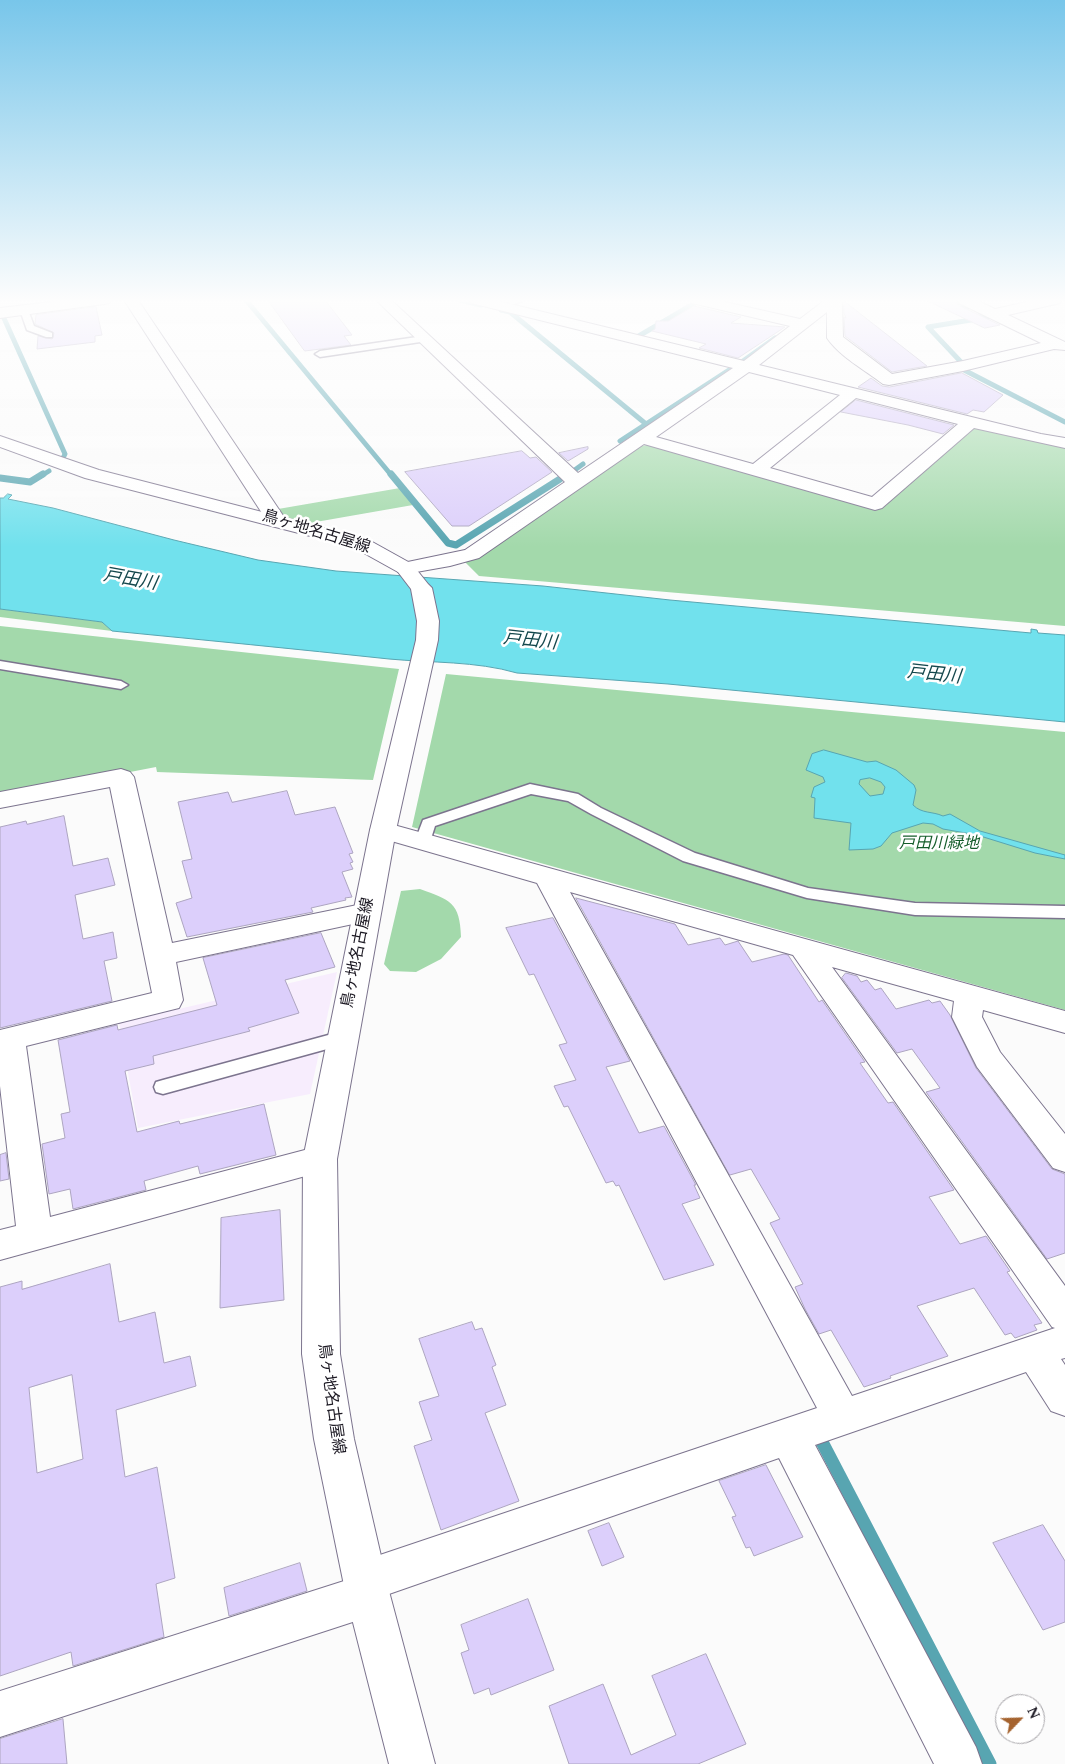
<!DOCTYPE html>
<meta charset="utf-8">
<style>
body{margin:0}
#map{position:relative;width:1065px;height:1764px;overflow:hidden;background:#fbfbfb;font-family:Spectral,serif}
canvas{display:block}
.north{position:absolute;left:995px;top:1694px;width:50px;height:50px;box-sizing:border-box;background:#fff;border:1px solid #a5a3a7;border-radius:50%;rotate:66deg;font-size:14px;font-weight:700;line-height:20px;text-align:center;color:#1d1a24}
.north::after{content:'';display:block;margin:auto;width:18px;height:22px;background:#a5632f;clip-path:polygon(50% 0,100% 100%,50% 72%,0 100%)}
</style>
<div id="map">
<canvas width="1065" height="1764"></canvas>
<div class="north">N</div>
</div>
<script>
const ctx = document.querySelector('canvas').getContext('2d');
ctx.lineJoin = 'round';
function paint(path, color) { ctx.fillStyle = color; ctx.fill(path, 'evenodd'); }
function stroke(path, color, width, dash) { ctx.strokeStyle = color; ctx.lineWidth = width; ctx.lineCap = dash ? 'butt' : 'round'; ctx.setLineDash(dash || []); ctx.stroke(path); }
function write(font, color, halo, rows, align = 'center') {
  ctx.font = font + ' Spectral,"Noto Sans JP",serif'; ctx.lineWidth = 5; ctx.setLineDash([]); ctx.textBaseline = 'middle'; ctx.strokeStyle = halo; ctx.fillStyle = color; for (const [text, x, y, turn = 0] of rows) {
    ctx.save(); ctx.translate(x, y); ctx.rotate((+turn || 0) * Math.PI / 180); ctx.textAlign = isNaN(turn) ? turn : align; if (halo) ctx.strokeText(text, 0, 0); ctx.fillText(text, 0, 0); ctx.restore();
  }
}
const industrial = new Path2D(`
 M 337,972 L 310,1094 L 138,1128 L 119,1023 Z`);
const green = new Path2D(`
 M 975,424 L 1065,448 L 1065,626 L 479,576 L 464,561 L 634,447 L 648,445 L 877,510 Z
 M 400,488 L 413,505 L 310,523 L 284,518 L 278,509 Z
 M 0,609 L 102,622 L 112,631 L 0,617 Z
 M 0,626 L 399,669 L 373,780 L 157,772 L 156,767 L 0,797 Z
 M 446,674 L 1065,732 L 1065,1010 L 412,827 Z
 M 420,889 C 450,900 460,902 461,937 L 441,959 L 416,972 L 390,971 L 384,964 L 401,891 Z`);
const water = new Path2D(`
 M 8,494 L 12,495 L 8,499 L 53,508 L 174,540 L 258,560 L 336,571 L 543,586 L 670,600 L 1031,633 L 1031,629 L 1037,630 L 1038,633 L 1065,635 L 1065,722 L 668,684 L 517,673 C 476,661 431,663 389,659 C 296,649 204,640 112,631 L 102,622 L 0,609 L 0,498 L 3,498 Z
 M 824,750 L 867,762 L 876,761 L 896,770 L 914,785 L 916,790 L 913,805 C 922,814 932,811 943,816 L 950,814 L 980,831 L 1065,855 L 1065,859 L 1035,853 L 977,835 L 943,829 L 933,824 L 923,823 L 892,833 L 881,846 L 873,849 L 849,850 L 851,823 L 814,818 L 815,798 L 811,797 L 814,787 L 825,782 L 823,777 L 806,770 L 812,754 ZM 870,778 L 881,782 L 885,787 L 883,794 L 870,796 L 859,784 L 860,780 Z`);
const streamFar2 = new Path2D(`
 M 246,300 L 392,476
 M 460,300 L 481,305
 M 955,300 L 968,307
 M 501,310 L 510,312 L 646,424 L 620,441
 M 3,316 L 65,454 L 63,458
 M 637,337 L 695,303
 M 743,361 L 775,338
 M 961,362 L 928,327 L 989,317 L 980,312
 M 964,370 L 1065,422
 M 646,424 L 732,368
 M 572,472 L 583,464
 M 41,476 L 49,471`);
const streamFar1 = new Path2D(`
 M 391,474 L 448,543 L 456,545 L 560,479
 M 0,478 L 30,482 L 43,474`);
const stream = new Path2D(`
 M 821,1440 L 990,1764`);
const building = new Path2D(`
 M 268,300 L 325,300 L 352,335 L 344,336 L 351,345 L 305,351 Z
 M 926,300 L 955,300 L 958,305 L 1000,325 L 985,328 Z
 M 844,301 L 927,366 L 892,372 L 845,336 L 844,317 L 846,318 L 844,313 Z
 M 694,306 L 741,317 L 731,323 L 785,327 L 738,358 L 699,348 L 706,344 L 652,331 L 655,329 L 656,321 L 668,321 Z
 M 96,307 L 102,335 L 95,336 L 95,342 L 37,349 L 38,336 L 52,339 L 54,333 L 35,324 L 36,315 Z
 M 962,373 L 1003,395 L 984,412 L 973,410 L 967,414 L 858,387 L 871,378 L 882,386 L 889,387 Z
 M 856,400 L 954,425 L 943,434 L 908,425 L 841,412 Z
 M 588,447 L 588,449 L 568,461 L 559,453 Z
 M 522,451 L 530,458 L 536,457 L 552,472 L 469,526 L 452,526 L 405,472 Z
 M 287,791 L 295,815 L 335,807 L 353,853 L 349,854 L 353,862 L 350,863 L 353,869 L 342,872 L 352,897 L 345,898 L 346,900 L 311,908 L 313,912 L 187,937 L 176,903 L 192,898 L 182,861 L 192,859 L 178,802 L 228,792 L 232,802 Z
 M 64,816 L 73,866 L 108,858 L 115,885 L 75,895 L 83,939 L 113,932 L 117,958 L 104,961 L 112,1001 L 0,1028 L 0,827 L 26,821 L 27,824 Z
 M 576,898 L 675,924 L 688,945 L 720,938 L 725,945 L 738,941 L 752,962 L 784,954 L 788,955 L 819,1002 L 822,1000 L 865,1062 L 860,1063 L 888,1103 L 893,1102 L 954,1190 L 929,1197 L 960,1244 L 986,1236 L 1010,1271 L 1007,1272 L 1042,1323 L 1034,1325 L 1037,1330 L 1015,1338 L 1011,1333 L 1005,1335 L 974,1288 L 917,1306 L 948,1356 L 890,1376 L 891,1378 L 864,1387 L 831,1330 L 819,1334 L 805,1309 L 795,1287 L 803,1284 L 770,1223 L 780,1219 L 751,1169 L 730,1175 Z
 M 553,918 L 630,1061 L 606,1067 L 639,1133 L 664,1126 L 696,1185 L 694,1185 L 700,1198 L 682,1204 L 714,1265 L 664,1280 L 619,1185 L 616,1186 L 613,1181 L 606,1183 L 568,1106 L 564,1107 L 554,1086 L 576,1080 L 559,1045 L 567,1043 L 534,974 L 529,975 L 506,928 Z
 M 321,933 L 335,967 L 285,980 L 299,1013 L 248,1028 L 250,1031 L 153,1056 L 154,1064 L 125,1071 L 137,1132 L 179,1121 L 180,1124 L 264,1104 L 276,1155 L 200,1174 L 198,1166 L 144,1181 L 146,1190 L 73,1209 L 70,1189 L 49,1194 L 42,1144 L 65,1138 L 61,1114 L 70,1112 L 58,1040 L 117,1025 L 118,1030 L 217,1005 L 203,958 Z
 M 846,973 L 857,976 L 861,982 L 867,980 L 875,990 L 881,988 L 896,1009 L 929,1000 L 932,1003 L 940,1001 L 950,1015 L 976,1068 L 1052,1169 L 1065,1174 L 1065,1253 L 1047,1259 L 926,1092 L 940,1088 L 912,1049 L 897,1053 L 842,978 Z
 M 6,1153 L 9,1179 L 0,1181 L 0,1155 Z
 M 280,1210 L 284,1300 L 220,1308 L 221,1218 Z
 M 110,1264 L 119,1322 L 155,1312 L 164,1363 L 190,1356 L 196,1386 L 116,1410 L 125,1477 L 157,1467 L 175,1578 L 156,1584 L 164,1637 L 73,1666 L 71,1652 L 0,1676 L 0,1287 L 22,1281 L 22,1289 ZM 72,1375 L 83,1459 L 37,1473 L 29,1388 Z
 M 472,1322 L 475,1330 L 482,1328 L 496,1365 L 492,1367 L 506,1405 L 485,1413 L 519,1501 L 441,1530 L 414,1446 L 432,1440 L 419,1402 L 439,1396 L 419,1339 Z
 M 766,1465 L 803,1537 L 754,1556 L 750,1547 L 746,1548 L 732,1517 L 736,1516 L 719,1481 Z
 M 609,1523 L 624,1557 L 602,1566 L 588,1531 Z
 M 1043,1525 L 1065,1561 L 1065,1622 L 1043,1630 L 993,1543 Z
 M 300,1563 L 307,1591 L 229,1616 L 224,1588 Z
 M 528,1599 L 554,1670 L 491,1695 L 489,1688 L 474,1694 L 461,1653 L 469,1650 L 461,1625 Z
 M 706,1654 L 746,1744 L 698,1764 L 569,1764 L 549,1706 L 603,1684 L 631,1755 L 676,1735 L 652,1676 Z
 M 63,1719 L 67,1764 L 0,1764 L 0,1739 Z`);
const service = new Path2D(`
 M 510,300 L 524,300 L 512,305 L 508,302 Z
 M 24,307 L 28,310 L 34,326 L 52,333 L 52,337 L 46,337 L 27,330 L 20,310 Z
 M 424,336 L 427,337 L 427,341 L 320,357 L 315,354 L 320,351 Z
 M 0,661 L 121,681 L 128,685 L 121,689 L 0,669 Z
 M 530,784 L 578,794 L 601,808 L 695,853 L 808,888 L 915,903 L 1065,906 L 1065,918 L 915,915 L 807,898 L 683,861 L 591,814 L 568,801 L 531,794 L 435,826 L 429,845 L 417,845 L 415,841 L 423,820 Z
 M 343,1031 L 349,1033 L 352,1038 L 349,1043 L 163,1094 L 156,1092 L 154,1087 L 156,1082 L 163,1080 Z`);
const minor = new Path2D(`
 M 69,300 L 111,300 L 109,303 L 104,304 L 0,318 L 0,308 Z
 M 124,300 L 138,300 L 286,520 L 283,524 L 276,526 L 269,524 Z
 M 376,300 L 391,300 L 578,473 L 733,368 L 471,303 L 469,300 L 494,300 L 744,361 L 790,326 L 692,303 L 690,300 L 716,300 L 800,319 L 825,300 L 842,300 L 843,337 L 892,374 L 963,361 L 1041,343 L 959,303 L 957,300 L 976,300 L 995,309 L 1036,300 L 1062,300 L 1060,303 L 1008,315 L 1065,342 L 1065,350 L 1054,349 L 963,371 L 889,385 L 883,384 C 865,370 840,357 827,338 L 827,312 L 759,365 L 1041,434 L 1065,438 L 1065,448 L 974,428 L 882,508 L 875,510 L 644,444 L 479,558 L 450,566 L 405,574 L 398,572 L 395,568 L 398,564 L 465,550 L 565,482 ZM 749,372 L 840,395 L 753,464 L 656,437 ZM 856,398 L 958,424 L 872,497 L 770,468 Z
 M 121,769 L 130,772 L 134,777 L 172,943 L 367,903 L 377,905 L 381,912 L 377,919 L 367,921 L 176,962 L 183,1000 L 179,1008 L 26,1046 L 50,1217 L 320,1146 L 332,1150 L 337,1159 L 332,1168 L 320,1172 L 0,1260 L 0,1230 L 16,1226 L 0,1086 L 0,1030 L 152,993 L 110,787 L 0,808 L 0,792 Z
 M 383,822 L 1065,1011 L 1065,1033 L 983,1010 L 982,1017 L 1000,1052 L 1065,1134 L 1065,1172 L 1053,1168 L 977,1067 L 952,1017 L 954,1001 L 832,967 L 1065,1286 L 1065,1358 L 1061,1359 L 1065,1365 L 1065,1416 L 1051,1411 L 1026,1372 L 815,1445 L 976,1747 L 982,1764 L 934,1764 L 779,1458 L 389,1594 L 383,1610 L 368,1617 L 0,1737 L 0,1691 L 344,1581 L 350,1566 L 365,1560 L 817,1408 L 537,883 L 374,836 L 370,830 L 374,824 ZM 570,892 L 793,955 L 1052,1327 L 1055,1328 L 852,1396 Z`);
const secondary = new Path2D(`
 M 0,436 L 99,470 L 367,539 L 412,564 L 428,584 L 432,588 L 439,621 L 438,640 L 396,830 L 337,1159 L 340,1354 L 354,1439 L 390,1595 L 435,1764 L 389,1764 L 346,1595 L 314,1439 L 302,1354 L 303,1159 L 370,830 L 416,640 L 417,621 L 411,589 L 398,572 L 353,547 L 85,478 L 0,447 Z`);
const streetNames = [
 ["鳥ヶ地名古屋線",316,533,17],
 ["鳥ヶ地名古屋線",359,953,-79],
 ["鳥ヶ地名古屋線",330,1399,82]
];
const parkNames = [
 ["戸田川緑地",939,845]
];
const waterNames = [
 ["戸田川",130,581,10],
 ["戸田川",530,642,6],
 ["戸田川",934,676,6]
];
paint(industrial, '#f7edfd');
paint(green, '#a3d9ab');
paint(water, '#71e1ed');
stroke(water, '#58a5b1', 1);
stroke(streamFar2, '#58a5b1', 5);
stroke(streamFar1, '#58a5b1', 7);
stroke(stream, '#58a5b1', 13);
paint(building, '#dccffb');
stroke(building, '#ada5c0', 1);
stroke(service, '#7c748e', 3);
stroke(minor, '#7c748e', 2);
stroke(secondary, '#7c748e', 2);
paint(service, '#fff');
paint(minor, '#fff');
paint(secondary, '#fff');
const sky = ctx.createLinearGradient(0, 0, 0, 547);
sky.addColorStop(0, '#78c6ea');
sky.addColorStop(0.55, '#fdfdfd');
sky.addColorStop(1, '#fdfdfd00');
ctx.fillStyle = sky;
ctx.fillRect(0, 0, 1065, 547);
write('16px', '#1d1a24', '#fff', streetNames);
write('italic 16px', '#155d2b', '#fff', parkNames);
write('italic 18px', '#15484d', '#fff', waterNames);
</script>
